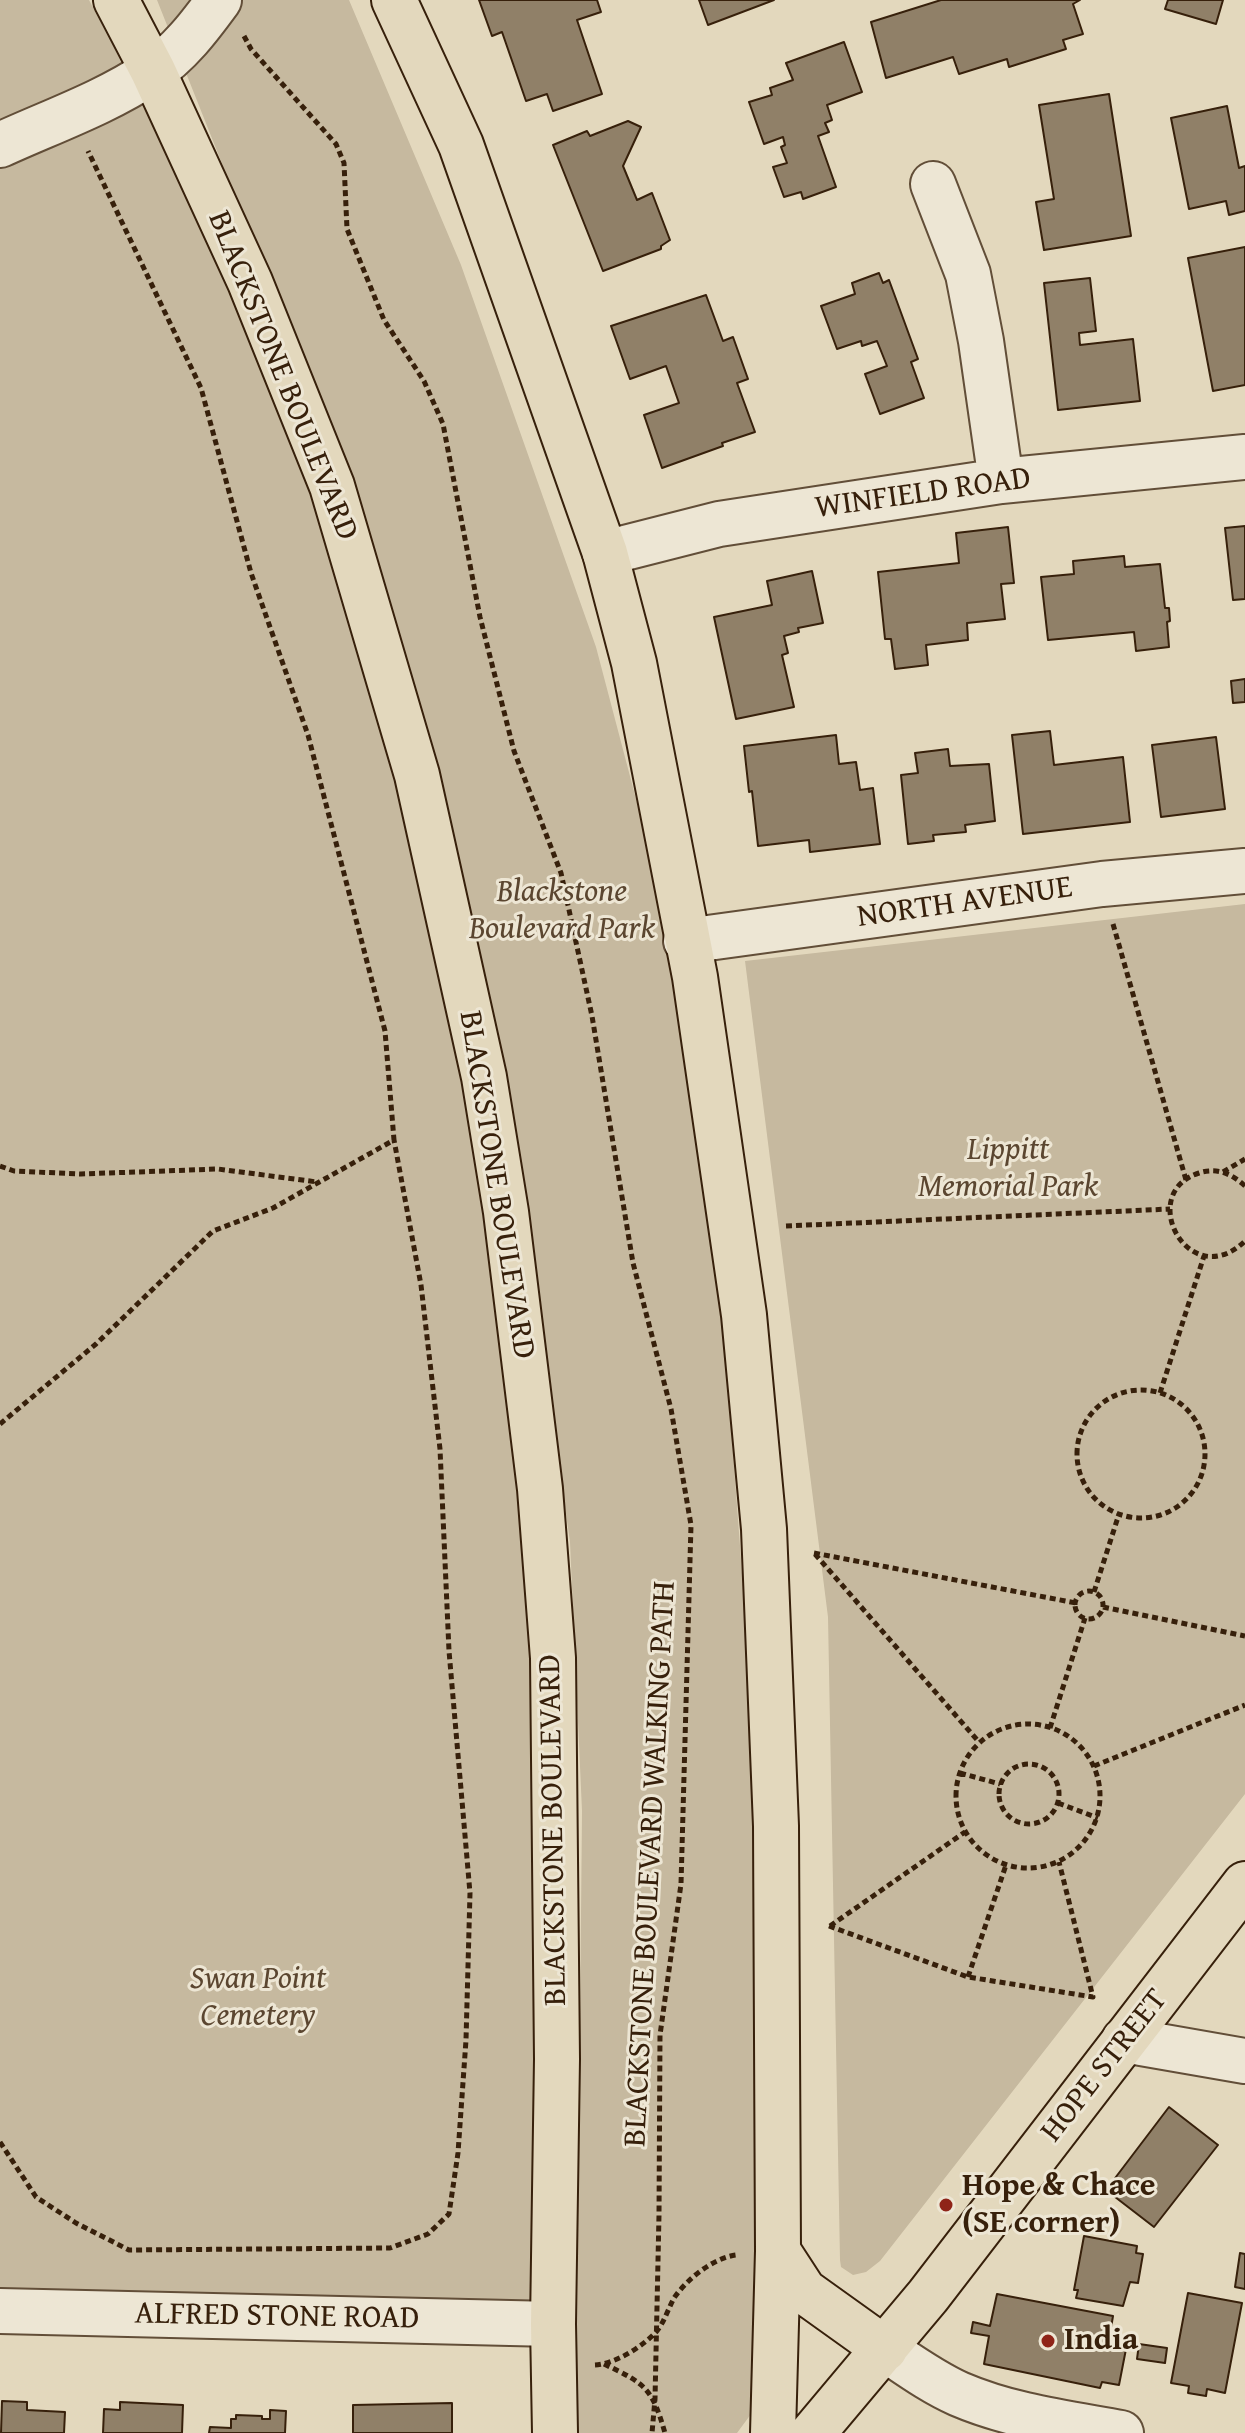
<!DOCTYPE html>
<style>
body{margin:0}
canvas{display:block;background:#e3d8bd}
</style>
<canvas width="1245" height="2433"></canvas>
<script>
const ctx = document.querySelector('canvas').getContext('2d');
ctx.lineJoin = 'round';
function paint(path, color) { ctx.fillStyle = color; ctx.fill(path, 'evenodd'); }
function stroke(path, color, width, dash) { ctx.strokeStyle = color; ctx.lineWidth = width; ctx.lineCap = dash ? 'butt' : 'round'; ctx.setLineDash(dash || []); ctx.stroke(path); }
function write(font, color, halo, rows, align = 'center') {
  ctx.font = font + ' "Gentium Book Plus",serif'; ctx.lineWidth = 6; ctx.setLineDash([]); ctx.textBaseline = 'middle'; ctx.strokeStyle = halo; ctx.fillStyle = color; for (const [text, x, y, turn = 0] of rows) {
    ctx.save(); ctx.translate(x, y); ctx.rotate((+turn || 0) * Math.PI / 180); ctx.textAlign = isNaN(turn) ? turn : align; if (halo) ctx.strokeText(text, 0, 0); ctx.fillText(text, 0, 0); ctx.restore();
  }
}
const green = new Path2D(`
 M 0,0 L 89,0 L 166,145 L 392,648 L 540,1511 L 553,2311 L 0,2295 Z
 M 157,0 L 349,0 L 461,265 L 596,647 L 651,856 L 689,1057 L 724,1332 L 759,1800 L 754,2410 L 737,2433 L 576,2433 L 582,1811 L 570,1542 L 538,1317 L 339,458 Z
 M 1245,904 L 1245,1794 L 880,2261 L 866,2272 L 853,2275 L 841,2267 L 840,2260 L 828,1617 L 745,961 Z`);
const building = new Path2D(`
 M 479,0 L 597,0 L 601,12 L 577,20 L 602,94 L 553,111 L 547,94 L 526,101 L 502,32 L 492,36 Z
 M 699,0 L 774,0 L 708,25 Z
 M 941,0 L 1080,0 L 1073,4 L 1083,34 L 1063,40 L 1066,49 L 1009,67 L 1007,59 L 959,74 L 953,57 L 886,78 L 871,22 Z
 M 1168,0 L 1223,0 L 1216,24 L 1165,9 Z
 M 844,42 L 862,92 L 827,105 L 832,120 L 825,123 L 829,132 L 818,136 L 836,187 L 803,199 L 801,192 L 784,197 L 773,167 L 787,163 L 781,147 L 785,145 L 783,137 L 764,144 L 749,102 L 772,95 L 770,88 L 793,80 L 786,63 Z
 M 1109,94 L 1131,236 L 1044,250 L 1036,202 L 1054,199 L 1039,105 Z
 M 1227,106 L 1239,168 L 1245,166 L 1245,211 L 1229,215 L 1226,201 L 1189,209 L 1171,118 Z
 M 628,121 L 641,127 L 623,166 L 637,200 L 652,193 L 670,240 L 661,246 L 661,249 L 603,271 L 553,145 L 587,131 L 590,136 Z
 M 1245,247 L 1245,385 L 1213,391 L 1188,258 Z
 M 879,273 L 883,283 L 889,280 L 918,359 L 911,362 L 924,398 L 880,414 L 865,374 L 887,366 L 877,341 L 862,346 L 861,341 L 837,349 L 821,306 L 855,294 L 852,283 Z
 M 1090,278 L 1096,331 L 1079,333 L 1080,345 L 1133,339 L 1140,401 L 1058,410 L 1044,283 Z
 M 706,295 L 723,341 L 733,337 L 748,379 L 737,383 L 755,432 L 722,443 L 723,446 L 662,468 L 644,415 L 679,403 L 666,366 L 630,379 L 611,326 Z
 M 1245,526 L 1245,599 L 1233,600 L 1225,528 Z
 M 1008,527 L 1014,583 L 1001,584 L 1005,619 L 967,623 L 968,640 L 926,645 L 928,665 L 895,669 L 891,639 L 885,639 L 878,572 L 959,563 L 956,533 Z
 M 1124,556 L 1125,567 L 1160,564 L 1165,608 L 1169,608 L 1170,621 L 1167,622 L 1169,647 L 1136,651 L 1134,632 L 1048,640 L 1041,577 L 1074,574 L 1073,561 Z
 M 812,571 L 823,623 L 798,628 L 799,632 L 784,636 L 788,653 L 782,655 L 794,707 L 736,719 L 714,617 L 772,605 L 767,581 Z
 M 1245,679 L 1245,702 L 1233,703 L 1231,681 Z
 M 1050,731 L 1054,765 L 1123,757 L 1130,822 L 1023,834 L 1012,735 Z
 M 836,735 L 839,764 L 856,762 L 860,790 L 873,788 L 880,844 L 810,852 L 809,840 L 758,846 L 752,791 L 749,792 L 744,746 Z
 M 1216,737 L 1225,809 L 1161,817 L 1152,745 Z
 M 948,749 L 950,766 L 989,764 L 995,821 L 965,825 L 966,832 L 933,835 L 934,841 L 908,844 L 901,775 L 918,773 L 915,753 Z
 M 1169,2107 L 1218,2145 L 1154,2227 L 1106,2190 Z
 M 1084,2236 L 1137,2246 L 1136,2253 L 1143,2254 L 1138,2283 L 1130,2282 L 1123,2306 L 1076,2298 L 1078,2290 L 1074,2290 Z
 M 1240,2253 L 1245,2254 L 1245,2289 L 1235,2287 Z
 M 1188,2293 L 1242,2303 L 1225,2393 L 1207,2389 L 1206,2396 L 1188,2393 L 1189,2386 L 1171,2383 Z
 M 997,2294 L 1113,2316 L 1108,2346 L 1126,2349 L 1119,2385 L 1102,2382 L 1100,2388 L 984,2364 L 989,2336 L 971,2333 L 973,2322 L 990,2326 Z
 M 1139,2344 L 1167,2348 L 1165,2363 L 1137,2359 Z
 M 2,2401 L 27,2402 L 27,2410 L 65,2412 L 64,2433 L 1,2433 Z
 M 120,2402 L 183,2405 L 182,2433 L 103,2433 L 104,2409 L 120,2410 Z
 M 452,2403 L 452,2433 L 353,2433 L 353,2405 Z
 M 270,2410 L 286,2411 L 285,2433 L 209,2433 L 210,2427 L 231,2428 L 231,2419 L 236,2419 L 236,2415 L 262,2416 L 262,2419 L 270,2419 Z`);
const path = new Path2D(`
 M 244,36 L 251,49 L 336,144 L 344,163 L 347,229 L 384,320 L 424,381 L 443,424 L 480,617 L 514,751 L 561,873 L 592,1016 L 633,1263 L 671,1409 L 691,1525 L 681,1884 L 660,2035 L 659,2215 L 655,2399 L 652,2433
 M 1113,924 L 1186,1180
 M 0,1166 L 14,1171 L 81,1174 L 218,1169 L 317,1182
 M 1223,1172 L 1245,1159
 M 1245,1186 C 1232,1174 1217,1167 1199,1173 C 1135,1193 1189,1295 1245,1241
 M 786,1226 L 1170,1209
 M1077 1454a64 64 0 1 1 128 0a64 64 0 1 1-128 0Z
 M 1160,1393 L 1204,1256
 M 0,1424 L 96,1344 L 213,1231 L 273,1208 L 394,1140 L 385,1031 L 308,735 L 251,573 L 201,388 L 88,151
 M 814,1553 L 1076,1603
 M 815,1554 L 979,1742
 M1075 1605a14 14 0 1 1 28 0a14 14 0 1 1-28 0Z
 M 1094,1592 L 1119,1514
 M 1103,1607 L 1245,1636
 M956 1796a72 72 0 1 1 144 0a72 72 0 1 1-144 0Z
 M 1050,1728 L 1085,1618
 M999 1794a30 30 0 1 1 60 0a30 30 0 1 1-60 0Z
 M 1094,1766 L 1245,1705
 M 960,1773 L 1000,1784
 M 1058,1803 L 1098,1818
 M 829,1926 L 968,1977 L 1093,1997 L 1059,1862
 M 830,1926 L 965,1832
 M 968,1977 L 1006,1865
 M 0,2142 L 36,2197 L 76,2223 L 129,2250 L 390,2248 L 428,2234 L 449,2214 L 458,2153 L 466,2040 L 470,1893 L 449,1651 L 440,1449 L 421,1285 L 394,1140
 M 604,2364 C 646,2384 652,2388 665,2433
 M 595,2365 C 615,2364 642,2347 656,2332 C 664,2323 668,2309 674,2298 C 687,2279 713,2258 736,2255`);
const minor = new Path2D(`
 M 0,145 C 50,122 105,103 151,72 C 179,54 200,26 219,0
 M 933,184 L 968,274 L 981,341 L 1001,481
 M 605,553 L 719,524 L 1001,481 L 1245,457
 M 686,941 L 1102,884 L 1245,871
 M 1124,2040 L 1245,2061
 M 0,2311 L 553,2324
 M 885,2349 C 909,2365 932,2382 959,2394 C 1010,2416 1066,2423 1121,2433`);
const major = new Path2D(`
 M 116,0 L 153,71 L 250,282 L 332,486 L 417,775 L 484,1077 L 506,1212 L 540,1489 L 553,1658 L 557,2059 L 553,2324 L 555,2433
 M 394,0 L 461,145 L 605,553 L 634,663 L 695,977 L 744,1315 L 764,1529 L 776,1826 L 778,2251 L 773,2433
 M 778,2251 L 804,2291 L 885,2349
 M 813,2433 L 928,2296 L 1245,1884`);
const markers = [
 [946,2205,8,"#8f2418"],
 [1048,2341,8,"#8f2418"]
];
const streetNames = [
 ["BLACKSTONE BOULEVARD",282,376,68],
 ["WINFIELD ROAD",923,494,-8],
 ["NORTH AVENUE",965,903,-8],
 ["BLACKSTONE BOULEVARD",496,1185,81],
 ["BLACKSTONE BOULEVARD",554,1830,-91],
 ["BLACKSTONE BOULEVARD WALKING PATH",651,1864,-87],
 ["HOPE STREET",1105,2066,-52],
 ["ALFRED STONE ROAD",277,2317,1]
];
const parkNames = [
 ["Blackstone",562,893],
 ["Boulevard Park",562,930],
 ["Lippitt",1008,1151],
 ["Memorial Park",1008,1188],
 ["Swan Point",258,1980],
 ["Cemetery",258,2017]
];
const poiNames = [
 ["Hope & Chace",962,2187],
 ["(SE corner)",962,2224],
 ["India",1064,2341]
];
paint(green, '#c6b99f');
paint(building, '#908068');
stroke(building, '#37200b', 2);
stroke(minor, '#624e38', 48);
stroke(major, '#37200b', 48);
stroke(path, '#37200b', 5, [6, 4]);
stroke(minor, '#ede6d4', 44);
stroke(major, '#e3d8bd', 44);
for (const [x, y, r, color] of markers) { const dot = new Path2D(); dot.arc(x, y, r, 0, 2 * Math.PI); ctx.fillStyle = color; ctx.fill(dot); stroke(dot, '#ede6d4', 3); }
write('32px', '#37200b', '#ede6d4', streetNames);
write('italic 32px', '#5b4630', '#ede6d4', parkNames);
write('bold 32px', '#37200b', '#ede6d4', poiNames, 'left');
</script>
